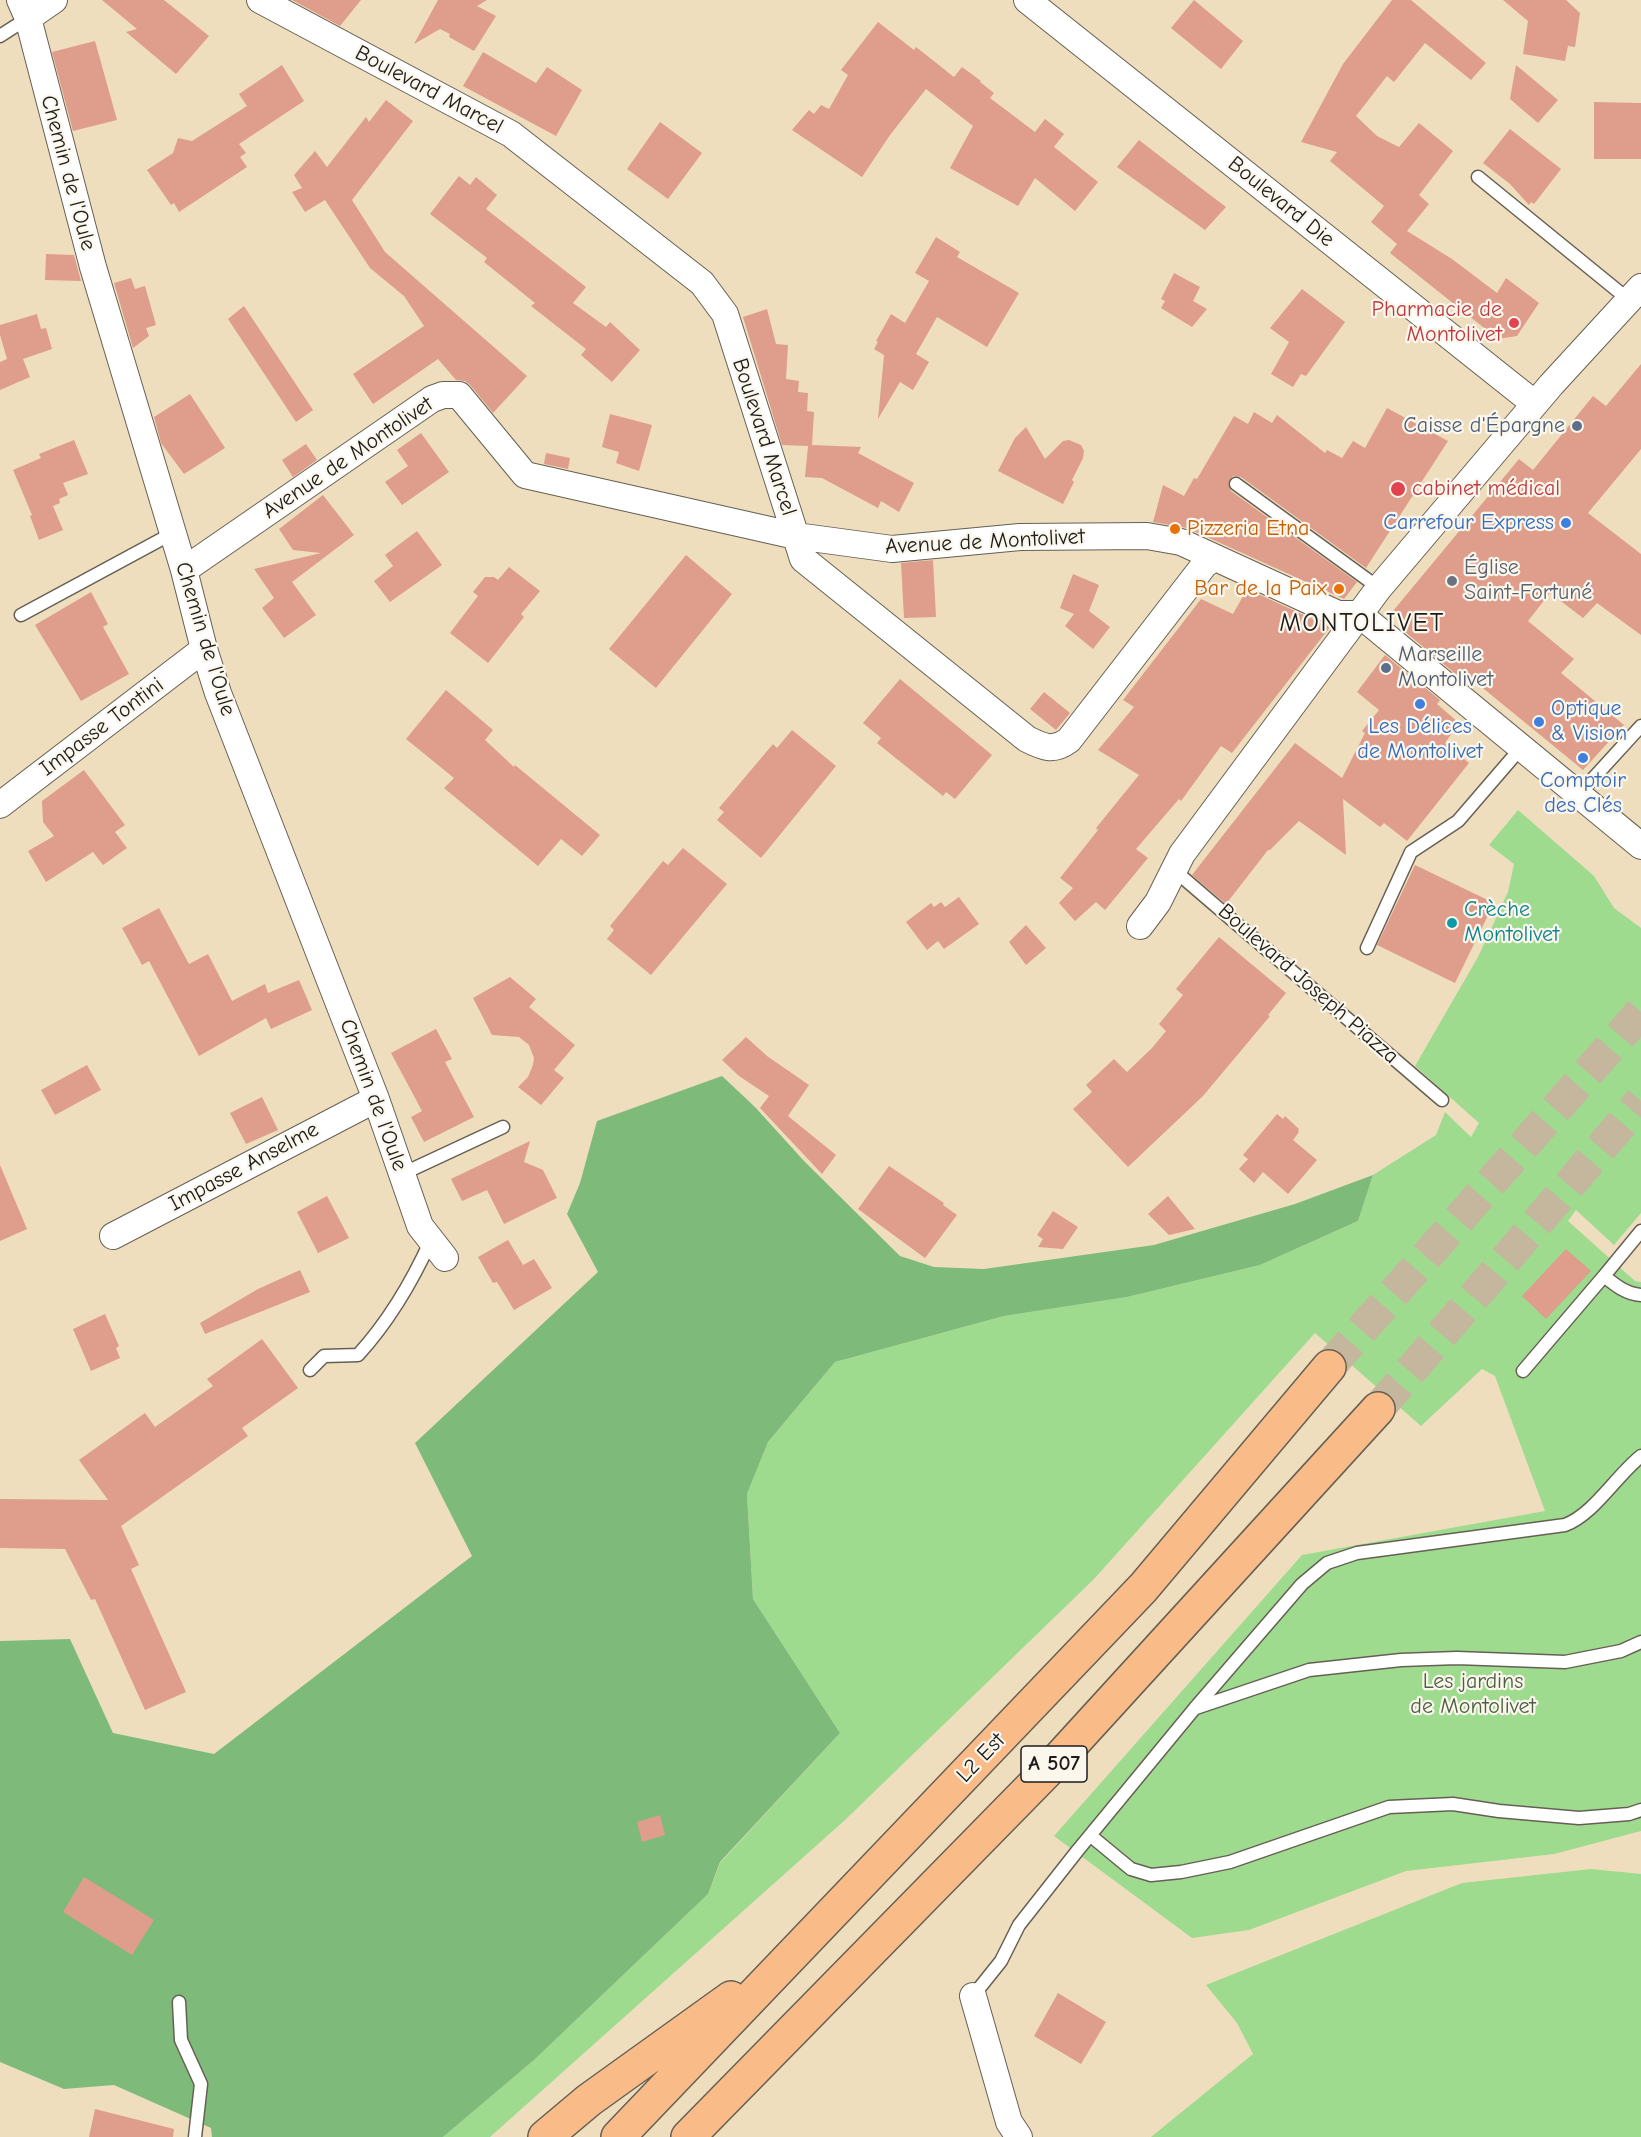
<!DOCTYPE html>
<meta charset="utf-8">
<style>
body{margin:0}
canvas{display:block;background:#eedebd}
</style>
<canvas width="1641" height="2137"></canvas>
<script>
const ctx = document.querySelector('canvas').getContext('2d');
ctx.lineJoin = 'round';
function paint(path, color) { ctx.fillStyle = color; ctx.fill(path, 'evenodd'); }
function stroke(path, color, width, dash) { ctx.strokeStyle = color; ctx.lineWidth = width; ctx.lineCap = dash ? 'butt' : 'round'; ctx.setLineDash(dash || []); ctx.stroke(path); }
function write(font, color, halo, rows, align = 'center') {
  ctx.font = font + ' "Comic Neue",sans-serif'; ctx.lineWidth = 4.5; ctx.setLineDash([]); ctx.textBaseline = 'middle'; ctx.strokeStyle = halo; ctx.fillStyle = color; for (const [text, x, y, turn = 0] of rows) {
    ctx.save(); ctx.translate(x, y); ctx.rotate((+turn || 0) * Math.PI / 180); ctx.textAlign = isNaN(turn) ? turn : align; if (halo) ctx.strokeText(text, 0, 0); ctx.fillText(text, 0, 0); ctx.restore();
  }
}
const green = new Path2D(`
 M 1518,810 L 1594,876 L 1614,908 L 1641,928 L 1641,1213 L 1614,1245 L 1576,1210 L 1568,1221 L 1635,1281 L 1641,1282 L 1641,1831 L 1554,1854 L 1406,1871 L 1249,1930 L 1192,1938 L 1054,1836 L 1302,1555 L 1545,1511 L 1495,1376 L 1482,1369 L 1421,1426 L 1315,1333 L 1094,1579 L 845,1820 L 490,2137 L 443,2137 L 534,2060 L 708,1894 L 720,1863 L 840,1733 L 753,1599 L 747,1494 L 768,1442 L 835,1362 L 1004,1316 L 1127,1297 L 1260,1265 L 1358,1221 L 1373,1175 L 1436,1135 L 1445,1112 L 1471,1137 L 1479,1123 L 1415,1066 L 1478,957 L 1508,892 L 1514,864 L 1489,845 Z
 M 1591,1869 L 1641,1874 L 1641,2137 L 1151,2137 L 1253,2054 L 1237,2023 L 1206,1985 L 1462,1883 Z`);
const forest = new Path2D(`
 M 722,1076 L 755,1107 L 804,1161 L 900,1256 L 934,1267 L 984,1269 L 1154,1245 L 1295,1204 L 1373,1175 L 1358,1221 L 1260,1265 L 1127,1297 L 1004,1316 L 835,1362 L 768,1442 L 747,1494 L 753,1599 L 840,1733 L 720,1862 L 708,1894 L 534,2060 L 443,2137 L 212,2137 L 211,2128 L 114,2085 L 64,2089 L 0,2062 L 0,1641 L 70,1639 L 113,1733 L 214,1754 L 472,1556 L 415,1443 L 598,1272 L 567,1214 L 580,1183 L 597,1121 Z`);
const building = new Path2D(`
 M 102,0 L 164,0 L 209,36 L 176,74 L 126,32 L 137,29 Z
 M 292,0 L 361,0 L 340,26 Z
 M 438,0 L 487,0 L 477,6 L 496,16 L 474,51 L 449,37 L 450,34 L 440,29 L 414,44 Z
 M 1194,0 L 1243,41 L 1221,69 L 1171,28 Z
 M 1392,0 L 1411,0 L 1486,63 L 1471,80 L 1425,43 L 1394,82 L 1387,76 L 1356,116 L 1377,136 L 1399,147 L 1419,123 L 1453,151 L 1419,195 L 1429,204 L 1407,231 L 1452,259 L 1497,293 L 1506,278 L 1539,303 L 1517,336 L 1498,339 L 1390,253 L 1397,244 L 1371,222 L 1384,206 L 1330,161 L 1337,152 L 1301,142 L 1343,64 Z
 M 1503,0 L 1566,0 L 1580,13 L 1575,47 L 1568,46 L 1565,61 L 1523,54 L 1528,21 Z
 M 878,22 L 914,50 L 916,47 L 954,77 L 962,67 L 981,81 L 980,82 L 994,93 L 990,98 L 1035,132 L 1045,119 L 1064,134 L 1054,147 L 1098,182 L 1075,211 L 1035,178 L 1018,206 L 950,168 L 973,126 L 926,89 L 890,135 L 862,177 L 792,130 L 809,110 L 814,114 L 821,105 L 829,109 L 848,75 L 841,70 Z
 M 95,41 L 117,120 L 73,131 L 52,52 Z
 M 483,52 L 536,83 L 547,67 L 582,90 L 556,136 L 463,86 Z
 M 282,65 L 304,101 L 239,144 L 246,153 L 240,157 L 247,167 L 179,212 L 174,203 L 171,205 L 147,170 L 173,153 L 178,138 L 192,141 L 247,106 L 239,94 Z
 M 1516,65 L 1558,100 L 1538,123 L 1510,99 Z
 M 386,100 L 413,121 L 352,200 L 385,252 L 527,376 L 493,413 L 470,385 L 465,381 L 456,380 L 438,359 L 373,404 L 353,374 L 424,326 L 404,296 L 370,268 L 325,200 L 305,212 L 292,192 L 302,188 L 294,175 L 315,151 L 327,167 L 366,117 L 369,122 Z
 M 1594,102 L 1641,103 L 1641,159 L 1594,159 Z
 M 660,122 L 702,153 L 668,199 L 627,169 Z
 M 1510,129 L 1561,169 L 1534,204 L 1531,202 L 1529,205 L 1510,184 L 1483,163 Z
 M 1139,140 L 1201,188 L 1199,190 L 1201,188 L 1226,207 L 1205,230 L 1117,167 Z
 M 459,176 L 470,185 L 476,177 L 497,195 L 486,209 L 586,287 L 573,303 L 606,327 L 610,322 L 640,350 L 612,382 L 581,355 L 586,349 L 531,306 L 535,303 L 484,262 L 487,258 L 430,214 Z
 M 936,237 L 960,252 L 957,257 L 1019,293 L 987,347 L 937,317 L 916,354 L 929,362 L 913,390 L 900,382 L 878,419 L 884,355 L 874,349 L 878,342 L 876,341 L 891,314 L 905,323 L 929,281 L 915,273 Z
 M 46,254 L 74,255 L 81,281 L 45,280 Z
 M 1174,273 L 1200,287 L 1193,301 L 1207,309 L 1192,327 L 1161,308 L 1165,301 L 1161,299 Z
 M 131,278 L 135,289 L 145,286 L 156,325 L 146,328 L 149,336 L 133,348 L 114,283 Z
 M 1302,289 L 1345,322 L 1306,376 L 1301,374 L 1293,387 L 1271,374 L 1289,342 L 1270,328 Z
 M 244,306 L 313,410 L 296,422 L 228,319 Z
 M 767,309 L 776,344 L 788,345 L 786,379 L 799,381 L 798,392 L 808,393 L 807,411 L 814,412 L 812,445 L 861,447 L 858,453 L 914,483 L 899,512 L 881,501 L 878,508 L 822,478 L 805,477 L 808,446 L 782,445 L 743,317 Z
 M 37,314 L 41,329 L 46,328 L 52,349 L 23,359 L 30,377 L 0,390 L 0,362 L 7,359 L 0,335 L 0,325 Z
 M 1641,364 L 1641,449 L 1588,513 L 1641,554 L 1641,635 L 1597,603 L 1583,618 L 1550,593 L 1528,621 L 1574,659 L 1561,673 L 1624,725 L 1583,770 L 1462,671 L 1458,676 L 1404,631 L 1410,623 L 1404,620 L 1393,611 L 1519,459 L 1533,470 L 1593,396 L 1606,406 Z
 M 190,394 L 225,448 L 184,474 L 161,443 L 154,417 Z
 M 1387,408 L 1448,441 L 1366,568 L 1241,477 L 1233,476 L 1228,483 L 1231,491 L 1357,582 L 1344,599 L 1187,528 L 1153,522 L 1163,485 L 1184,496 L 1194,478 L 1197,479 L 1234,416 L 1248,424 L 1254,412 L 1272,423 L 1277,415 L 1325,453 L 1327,450 L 1342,458 L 1353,441 L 1365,448 Z
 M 610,414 L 652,425 L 639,471 L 616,463 L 619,452 L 602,447 Z
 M 1026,427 L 1045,459 L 1063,441 L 1069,440 L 1081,445 L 1084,451 L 1083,458 L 1072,480 L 1074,482 L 1063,504 L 998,471 L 1015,438 Z
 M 421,433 L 449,472 L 402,505 L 385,482 L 408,466 L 397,450 Z
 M 74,440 L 88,474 L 63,483 L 68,495 L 59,499 L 60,503 L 53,506 L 63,530 L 39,540 L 30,516 L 32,515 L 13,470 L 41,458 L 39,454 Z
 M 306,444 L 317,460 L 293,477 L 282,460 Z
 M 546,453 L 570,458 L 568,469 L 544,464 Z
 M 323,495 L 354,535 L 292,582 L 316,615 L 284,638 L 262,608 L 274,598 L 254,569 L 321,553 L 293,550 L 279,529 Z
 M 417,531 L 442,565 L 390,602 L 374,581 L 393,566 L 385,555 Z
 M 686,555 L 732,594 L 656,688 L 609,649 Z
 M 933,560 L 936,617 L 904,618 L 901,563 Z
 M 509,567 L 540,591 L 521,614 L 524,617 L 488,663 L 450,633 L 478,596 L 473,592 L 485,577 L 494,577 L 498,580 Z
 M 1073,574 L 1099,585 L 1089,611 L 1110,627 L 1093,649 L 1065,626 L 1074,614 L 1060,608 Z
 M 1247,589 L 1330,627 L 1232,753 L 1221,746 L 1181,801 L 1179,799 L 1136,849 L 1148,858 L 1105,910 L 1096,902 L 1075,921 L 1059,903 L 1073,888 L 1060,878 L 1098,830 L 1096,828 L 1139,775 L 1098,750 L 1134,707 L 1123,700 L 1201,599 L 1233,614 Z
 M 91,592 L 108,624 L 103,627 L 129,674 L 81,701 L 35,625 Z
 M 1385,655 L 1440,700 L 1437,704 L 1459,723 L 1445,743 L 1469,763 L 1407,841 L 1384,823 L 1380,827 L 1343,799 L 1346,855 L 1299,821 L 1270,850 L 1268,850 L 1226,904 L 1192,875 L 1295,743 L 1342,778 L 1365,733 L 1362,731 L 1379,710 L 1357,692 Z
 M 900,679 L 992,755 L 955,799 L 946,792 L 943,796 L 877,743 L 881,738 L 863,723 Z
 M 446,690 L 493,730 L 485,740 L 514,767 L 515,765 L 600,835 L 582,856 L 561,839 L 538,866 L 444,788 L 454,778 L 406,739 Z
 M 1044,692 L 1070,713 L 1056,730 L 1030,709 Z
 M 792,730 L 836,766 L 761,858 L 717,820 L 724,812 L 719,808 L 773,744 L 777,748 Z
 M 84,770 L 125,825 L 115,832 L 127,848 L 103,865 L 93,852 L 46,882 L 28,851 L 54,836 L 43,822 L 42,801 Z
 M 683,848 L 727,884 L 651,975 L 607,939 L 614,930 L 610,926 L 663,861 L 668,865 Z
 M 1415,865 L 1494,903 L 1455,983 L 1377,945 Z
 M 959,897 L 979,924 L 944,949 L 938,941 L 927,950 L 906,922 L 931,903 L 934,907 L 941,902 L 945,907 Z
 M 159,908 L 189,964 L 208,954 L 232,1001 L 265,984 L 268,993 L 299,980 L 312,1010 L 271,1029 L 266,1018 L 199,1056 L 149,961 L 142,965 L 122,928 Z
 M 1026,925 L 1046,948 L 1026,965 L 1009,942 Z
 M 1219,937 L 1286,993 L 1268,1015 L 1270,1016 L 1203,1096 L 1128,1167 L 1073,1109 L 1092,1092 L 1086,1085 L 1114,1059 L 1127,1072 L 1152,1048 L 1166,1031 L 1159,1024 L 1183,995 L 1176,989 Z
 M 510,977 L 536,999 L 529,1007 L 575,1045 L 554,1070 L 564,1078 L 541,1105 L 518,1087 L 528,1077 L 533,1065 L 534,1058 L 529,1045 L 519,1037 L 492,1035 L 473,998 Z
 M 436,1029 L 452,1059 L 445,1062 L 474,1117 L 424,1142 L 411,1117 L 422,1111 L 391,1053 Z
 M 746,1037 L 767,1056 L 809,1085 L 788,1116 L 836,1155 L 822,1174 L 760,1108 L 769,1096 L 739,1076 L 722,1060 Z
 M 87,1065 L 101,1090 L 55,1115 L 41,1090 Z
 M 262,1097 L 278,1130 L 246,1144 L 230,1113 Z
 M 1277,1114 L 1283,1119 L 1285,1116 L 1299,1129 L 1298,1131 L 1299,1132 L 1293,1140 L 1317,1160 L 1288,1194 L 1263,1172 L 1254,1183 L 1239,1169 L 1248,1159 L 1243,1155 Z
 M 530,1141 L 524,1162 L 543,1170 L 557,1198 L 504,1224 L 487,1190 L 462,1201 L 451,1179 Z
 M 0,1165 L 27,1229 L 0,1241 Z
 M 889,1166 L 944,1203 L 943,1205 L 957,1215 L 925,1258 L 858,1209 Z
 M 327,1196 L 349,1238 L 318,1253 L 297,1212 Z
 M 1168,1196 L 1195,1229 L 1169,1235 L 1148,1214 Z
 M 1053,1211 L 1078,1227 L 1063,1249 L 1038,1247 L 1043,1239 L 1037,1235 Z
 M 508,1240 L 523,1265 L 534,1259 L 552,1288 L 514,1310 L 497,1282 L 493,1283 L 478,1257 Z
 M 1566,1249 L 1591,1271 L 1546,1319 L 1522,1296 Z
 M 300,1270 L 310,1292 L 205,1334 L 200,1323 L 258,1289 Z
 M 105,1314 L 119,1346 L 116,1348 L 120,1358 L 91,1371 L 73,1329 Z
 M 262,1339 L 298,1388 L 242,1428 L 248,1436 L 121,1526 L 139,1565 L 131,1569 L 186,1692 L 145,1710 L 95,1599 L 91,1600 L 65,1549 L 0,1548 L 0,1499 L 108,1500 L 79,1460 L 145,1413 L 155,1427 L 213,1386 L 207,1379 Z
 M 660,1815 L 665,1835 L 642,1842 L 637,1822 Z
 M 84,1877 L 154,1920 L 132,1955 L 63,1912 Z
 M 1058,1993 L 1106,2022 L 1081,2064 L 1034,2036 Z
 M 95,2109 L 174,2129 L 173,2137 L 89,2137 Z`);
const highwayTunnel = new Path2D(`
 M 1329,1367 L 1641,1012
 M 1378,1409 L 1641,1101`);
const lane = new Path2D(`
 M 0,36 L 28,18
 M 1478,177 L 1629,300
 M 1236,484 L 1379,588
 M 21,615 L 173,533
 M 1578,795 L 1641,726
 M 1174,870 L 1442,1100
 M 1367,948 L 1411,852 L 1458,821 L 1520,749
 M 402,1174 L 503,1127
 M 1641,1231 L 1604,1276 C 1615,1285 1626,1294 1641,1295
 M 310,1370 L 324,1356 L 358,1355 C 389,1321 412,1282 431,1240
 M 1523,1371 L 1604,1276
 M 1196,1708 L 1309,1670 L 1401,1660 L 1457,1658 L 1565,1662 L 1621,1651 L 1641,1642
 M 1091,1836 L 1131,1869 L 1151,1875 L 1181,1872 L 1230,1862 L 1389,1807 L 1453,1804 L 1499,1811 L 1579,1818 L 1629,1814 L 1641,1810
 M 973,1996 L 1001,1961 L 1019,1925 L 1078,1850 L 1195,1708 L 1302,1584 L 1327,1563 L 1357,1553 L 1565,1525 C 1594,1514 1615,1477 1641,1456
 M 179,2002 L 181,2040 L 201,2084 L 195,2137`);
const street = new Path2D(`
 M 20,0 L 28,18 L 93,267 L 184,570 L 204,649 L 218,693 L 376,1099 L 420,1226 L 445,1258
 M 260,0 L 511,134 L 702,283 L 725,314 L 803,559 L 1027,739 C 1043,747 1053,752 1069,740 L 1205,564 L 1215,558
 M 1027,0 L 1535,404
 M 28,18 L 54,0
 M 184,570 L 432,399 L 443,395 L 459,395 L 525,475 L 796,536 L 892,549 L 1020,537 L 1147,536 L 1181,542 L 1338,614 L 1359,614 L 1641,846
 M 0,805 L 204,649
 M 1140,926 L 1158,902 L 1182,854 L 1379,588 L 1551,385 L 1641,287
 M 113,1236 L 376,1099
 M 973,1996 L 1009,2122 L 1019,2137`);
const highway = new Path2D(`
 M 545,2137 L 589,2100 L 731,1998
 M 618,2137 L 1143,1588 L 1329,1367
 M 688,2137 L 1053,1765 L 1378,1409`);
const markers = [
 [1514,323,6,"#e0444e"],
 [1577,426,6,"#5c6f8a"],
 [1398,489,8,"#e0444e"],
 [1566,523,6,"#3f7fe0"],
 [1175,529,6,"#e8710a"],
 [1452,581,6,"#6b7280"],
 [1339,589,6,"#e8710a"],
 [1386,668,6,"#5c6f8a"],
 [1420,704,6,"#3f7fe0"],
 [1539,722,6,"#3f7fe0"],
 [1583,758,6,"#3f7fe0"],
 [1452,923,6,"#0f9aa8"]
];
const shields = [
 [1054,1764,66]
];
const shieldNames = [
 ["A 507",1054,1764]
];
const streetNames = [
 ["Boulevard Marcel",429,90,28],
 ["Chemin de l'Oule",68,173,75],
 ["Boulevard Die",1281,202,39],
 ["Boulevard Marcel",764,437,72],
 ["Avenue de Montolivet",348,458,-34],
 ["Avenue de Montolivet",985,542,-3],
 ["Chemin de l'Oule",205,639,73],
 ["Impasse Tontini",102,727,-37],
 ["Boulevard Joseph Piazza",1308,984,41],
 ["Chemin de l'Oule",373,1095,70],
 ["Impasse Anselme",244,1167,-28],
 ["L2 Est",981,1758,-46]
];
const healthNames = [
 ["Pharmacie de",1502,310],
 ["Montolivet",1502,335],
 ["cabinet médical",1412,489,"left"]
];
const serviceNames = [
 ["Caisse d'Épargne",1565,426],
 ["Marseille",1398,655,"left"],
 ["Montolivet",1398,680,"left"]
];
const shopNames = [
 ["Carrefour Express",1554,523,"right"],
 ["Optique",1551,709,"left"],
 ["& Vision",1551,734,"left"],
 ["Les Délices",1420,727],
 ["de Montolivet",1420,752],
 ["Comptoir",1583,781],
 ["des Clés",1583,806]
];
const foodNames = [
 ["Pizzeria Etna",1187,529],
 ["Bar de la Paix",1327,589,"right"]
];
const worshipNames = [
 ["Église",1464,568],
 ["Saint-Fortuné",1464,593]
];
const cultureNames = [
 ["Crèche",1464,910],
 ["Montolivet",1464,935]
];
const parkNames = [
 ["Les jardins",1473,1682],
 ["de Montolivet",1473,1707]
];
const quarterNames = [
 ["MONTOLIVET",1362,624]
];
paint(green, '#9edb8f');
paint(forest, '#7ebb7a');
paint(building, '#df9d8b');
stroke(highwayTunnel, '#c4b79d', 33, [33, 16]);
stroke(lane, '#666054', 15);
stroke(street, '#666054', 28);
stroke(highway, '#666054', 36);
stroke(lane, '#fff', 12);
stroke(street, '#fff', 26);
stroke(highway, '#f9bc89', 33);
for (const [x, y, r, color] of markers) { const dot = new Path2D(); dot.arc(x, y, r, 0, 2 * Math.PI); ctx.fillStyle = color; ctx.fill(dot); stroke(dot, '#fbf7ec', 2); }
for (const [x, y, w] of shields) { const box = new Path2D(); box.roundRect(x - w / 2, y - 18, w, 36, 4.5); ctx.fillStyle = '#fbf7ec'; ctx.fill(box); stroke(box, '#1c1c1c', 1.5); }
write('bold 21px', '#1c1c1c', null, shieldNames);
write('22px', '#1c1c1c', '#fbf7ec', streetNames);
write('22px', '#be3a42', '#fbf7ec', healthNames, 'right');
write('22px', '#4e5e75', '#fbf7ec', serviceNames, 'right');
write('22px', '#366cbe', '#fbf7ec', shopNames);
write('22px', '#c56008', '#fbf7ec', foodNames, 'left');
write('22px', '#5b616d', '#fbf7ec', worshipNames, 'left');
write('22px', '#0d838f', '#fbf7ec', cultureNames, 'left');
write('22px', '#4a5f44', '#fbf7ec', parkNames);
ctx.letterSpacing = '1.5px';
write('26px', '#1c1c1c', '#fbf7ec', quarterNames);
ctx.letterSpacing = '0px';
</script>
